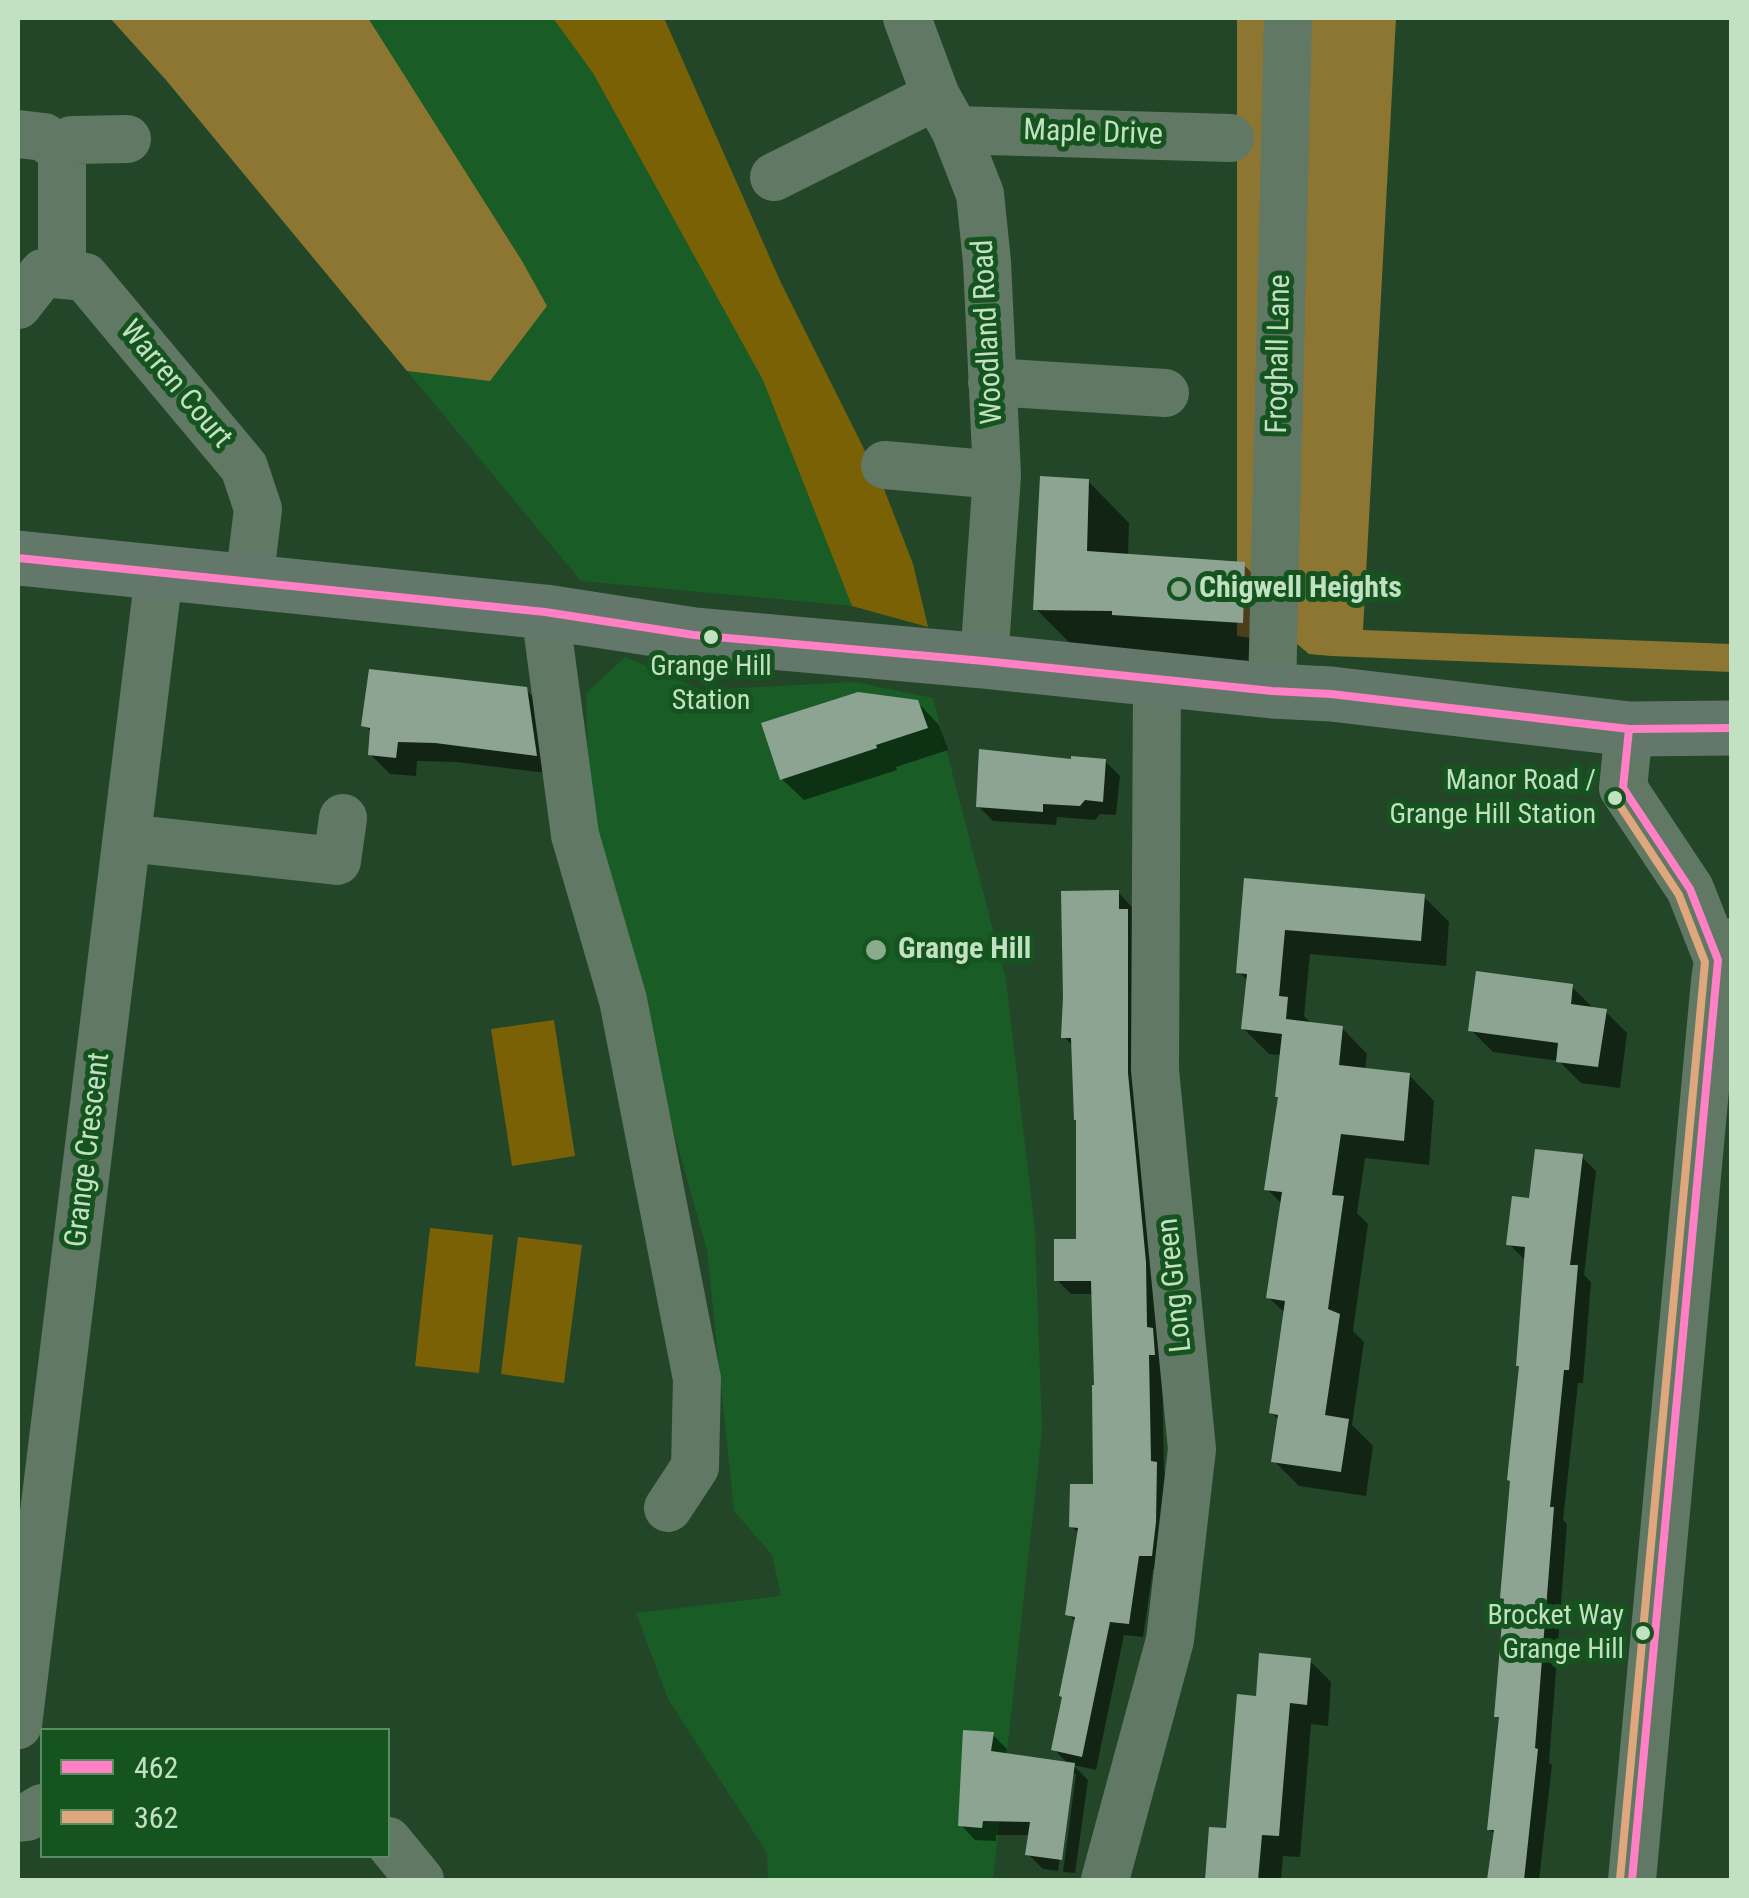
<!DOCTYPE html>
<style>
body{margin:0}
#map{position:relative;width:1749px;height:1898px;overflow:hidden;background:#234629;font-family:"Roboto Condensed",sans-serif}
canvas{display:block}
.frame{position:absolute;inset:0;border:20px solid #c2e1c3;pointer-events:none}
.legend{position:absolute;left:40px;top:1728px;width:350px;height:130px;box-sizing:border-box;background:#15541f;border:2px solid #5a8c61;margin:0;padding:12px 18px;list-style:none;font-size:30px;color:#c2e1c3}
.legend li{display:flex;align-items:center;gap:20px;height:50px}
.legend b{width:50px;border:2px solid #5a8c61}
</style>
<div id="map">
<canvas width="1749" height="1898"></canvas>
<div class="frame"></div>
<ul class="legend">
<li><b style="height:12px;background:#ff80c5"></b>462</li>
<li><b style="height:12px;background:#dfa77e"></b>362</li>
</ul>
</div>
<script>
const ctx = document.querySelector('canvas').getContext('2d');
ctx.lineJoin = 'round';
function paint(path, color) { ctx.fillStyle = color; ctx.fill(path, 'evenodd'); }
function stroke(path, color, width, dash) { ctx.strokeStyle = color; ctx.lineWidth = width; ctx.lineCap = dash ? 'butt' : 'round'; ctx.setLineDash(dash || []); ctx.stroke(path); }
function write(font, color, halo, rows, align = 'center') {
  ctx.font = font + ' "Roboto Condensed",sans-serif'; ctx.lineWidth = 10; ctx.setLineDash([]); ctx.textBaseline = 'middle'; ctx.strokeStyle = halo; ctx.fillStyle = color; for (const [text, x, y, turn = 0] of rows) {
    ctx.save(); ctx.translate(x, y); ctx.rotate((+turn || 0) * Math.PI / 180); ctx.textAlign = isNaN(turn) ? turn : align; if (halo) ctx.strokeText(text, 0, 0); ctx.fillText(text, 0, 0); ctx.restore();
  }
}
const built = new Path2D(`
 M 110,18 L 664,18 L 781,283 L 884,489 L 913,564 L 928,627 L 852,606 L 581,581 L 166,80 Z
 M 625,657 L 702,690 L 855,682 L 933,698 L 1006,980 L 1035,1231 L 1042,1431 L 993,1880 L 768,1880 L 767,1853 L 668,1699 L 636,1613 L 781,1596 L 772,1555 L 734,1511 L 707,1250 L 623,953 L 589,785 L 586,693 Z`);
const green = new Path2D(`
 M 553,18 L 664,18 L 781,283 L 884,489 L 913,564 L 928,627 L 852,606 L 763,380 L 593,73 Z
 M 554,1020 L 575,1156 L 512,1166 L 491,1029 Z
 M 430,1228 L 493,1235 L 479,1373 L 415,1366 Z
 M 518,1237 L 582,1245 L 564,1383 L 501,1374 Z`);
const forest = new Path2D(`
 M 110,18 L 368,18 L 522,261 L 547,306 L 490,381 L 407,371 L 166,80 Z
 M 1237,18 L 1396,18 L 1363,630 L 1731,644 L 1731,672 L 1331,656 L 1309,654 L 1297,644 L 1237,636 Z`);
const shadow = new Path2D(`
 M 1088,481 L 1129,523 L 1128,556 L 1244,565 L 1285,606 L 1283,663 L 1077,650 L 1036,609 Z
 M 526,690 L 546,710 L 555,774 L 456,762 L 417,761 L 416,776 L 390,774 L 370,754 L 372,733 L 364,725 Z
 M 917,702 L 939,725 L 948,750 L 896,767 L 897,770 L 804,800 L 782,779 Z
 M 1105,761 L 1120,776 L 1116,815 L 1100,814 L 1095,820 L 1057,817 L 1056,825 L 993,821 L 978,806 Z
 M 1247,881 L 1424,897 L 1449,922 L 1446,966 L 1310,954 L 1304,1016 L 1313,1025 L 1342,1028 L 1367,1054 L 1365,1071 L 1409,1075 L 1434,1101 L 1429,1165 L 1365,1158 L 1357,1213 L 1368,1224 L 1353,1331 L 1364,1342 L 1352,1425 L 1373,1446 L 1366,1496 L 1299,1486 L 1274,1461 L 1280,1421 L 1271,1412 L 1286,1314 L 1269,1298 L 1283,1205 L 1267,1189 L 1280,1098 L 1282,1055 L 1269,1054 L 1244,1029 L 1249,982 L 1239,972 Z
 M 1118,892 L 1132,907 L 1162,1368 L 1164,1472 L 1170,1478 L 1166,1569 L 1153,1569 L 1143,1637 L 1124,1635 L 1096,1770 L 1073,1765 L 1088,1780 L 1075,1873 L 1063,1872 L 1076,1774 L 1071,1774 L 1058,1871 L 1043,1869 L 1028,1854 L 1031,1835 L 996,1835 L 996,1841 L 975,1840 L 961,1825 L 992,1734 L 1007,1749 L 1006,1755 L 1069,1765 L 1054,1749 L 1076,1623 L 1068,1614 L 1079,1534 L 1071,1526 L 1095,1486 L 1094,1294 L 1071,1294 L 1057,1280 L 1079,1242 L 1078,1121 L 1074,1047 L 1064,1037 Z
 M 1572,987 L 1595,1010 L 1605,1011 L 1627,1033 L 1620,1088 L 1581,1083 L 1559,1061 L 1493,1052 L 1471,1030 Z
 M 1582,1157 L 1596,1171 L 1584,1275 L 1591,1282 L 1583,1383 L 1578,1383 L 1563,1520 L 1567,1524 L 1549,1763 L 1552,1765 L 1539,1880 L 1490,1880 L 1496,1835 L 1489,1829 L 1501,1720 L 1497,1716 L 1527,1259 L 1523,1258 L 1509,1244 L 1531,1200 Z
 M 1309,1660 L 1331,1682 L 1328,1726 L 1311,1724 L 1300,1857 L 1283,1856 L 1281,1880 L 1209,1880 L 1228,1831 L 1258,1699 Z`);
const building = new Path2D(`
 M 1040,476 L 1089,479 L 1087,551 L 1245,562 L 1243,623 L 1112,615 L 1112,611 L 1033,610 Z
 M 369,669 L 527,687 L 537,756 L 435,743 L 398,742 L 396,758 L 368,755 L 370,728 L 361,726 Z
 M 858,692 L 918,700 L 928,728 L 876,745 L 877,748 L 780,780 L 761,723 Z
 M 979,749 L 1071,759 L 1071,756 L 1106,759 L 1103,802 L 1085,800 L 1080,806 L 1043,804 L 1043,812 L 976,807 Z
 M 1244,878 L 1425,894 L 1421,941 L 1285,930 L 1279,996 L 1288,997 L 1286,1019 L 1343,1026 L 1339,1065 L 1410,1073 L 1404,1141 L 1341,1134 L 1332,1195 L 1344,1196 L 1328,1309 L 1340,1314 L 1325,1415 L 1349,1419 L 1341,1472 L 1271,1462 L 1278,1415 L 1269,1413 L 1285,1301 L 1266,1298 L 1282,1192 L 1264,1190 L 1278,1097 L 1275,1097 L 1282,1034 L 1241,1029 L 1247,974 L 1236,973 Z
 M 1119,890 L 1119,909 L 1128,909 L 1128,1073 L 1146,1262 L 1147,1327 L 1153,1328 L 1155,1355 L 1149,1355 L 1151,1461 L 1157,1462 L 1156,1522 L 1152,1556 L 1139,1556 L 1129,1624 L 1110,1622 L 1082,1757 L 1051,1750 L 1062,1697 L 1059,1696 L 1075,1617 L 1065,1615 L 1078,1528 L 1069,1527 L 1070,1484 L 1093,1484 L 1092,1385 L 1094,1385 L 1091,1281 L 1054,1281 L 1054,1239 L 1076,1239 L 1076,1120 L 1074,1120 L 1071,1038 L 1061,1038 L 1063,997 L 1061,891 Z
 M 1476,971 L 1573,984 L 1571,1004 L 1607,1009 L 1598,1067 L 1556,1062 L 1558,1043 L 1468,1031 Z
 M 1535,1149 L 1583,1154 L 1570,1265 L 1578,1265 L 1569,1370 L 1564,1370 L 1550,1507 L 1554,1507 L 1535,1748 L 1538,1749 L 1524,1880 L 1487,1880 L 1494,1830 L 1487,1830 L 1499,1717 L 1494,1717 L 1504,1599 L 1500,1598 L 1510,1481 L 1507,1480 L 1519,1366 L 1516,1366 L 1525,1247 L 1506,1245 L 1512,1196 L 1529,1198 Z
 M 1259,1653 L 1311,1658 L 1307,1705 L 1290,1703 L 1279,1836 L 1262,1835 L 1258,1880 L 1205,1880 L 1209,1827 L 1226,1828 L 1237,1694 L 1256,1696 Z
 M 963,1730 L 994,1732 L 991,1751 L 1075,1763 L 1062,1860 L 1025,1855 L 1030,1822 L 983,1821 L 982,1828 L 958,1826 Z`);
const minor = new Path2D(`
 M 907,18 L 936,96 L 955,130 L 980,194 L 987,262 L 997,475 L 984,661
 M 955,130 L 1230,138
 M 18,134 L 44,137 L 62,151 L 62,274
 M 62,151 L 72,140 L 127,139
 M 774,177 L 936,96
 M 18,305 L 43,273 L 85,277 L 244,467 L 258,509 L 249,582
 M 992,382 L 1165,393
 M 885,465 L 997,475
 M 545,612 L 575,835 L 623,1000 L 697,1379 L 695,1467 L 668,1508
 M 1272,691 L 1288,18
 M 1629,729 L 1623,788 L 1690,889 L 1718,960
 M 127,838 L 337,861 L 343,818
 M 18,1725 L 159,574
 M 18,1818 L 27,1817 L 42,1808
 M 388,1841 L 420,1880
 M 1105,1880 L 1170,1640 L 1192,1449 L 1155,1070 L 1157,679
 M 1632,1880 L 1715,981 L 1718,960 L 1732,942`);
const major = new Path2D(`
 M 18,558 L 545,612 L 694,635 L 984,661 L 1272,691 L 1331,694 L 1629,729 L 1732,728`);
const bus1 = new Path2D(`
 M 18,558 L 545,612 L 694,635 L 984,661 L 1272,691 L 1331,694 L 1629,729 L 1732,728
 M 1629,729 L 1623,788 L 1690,889 L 1718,960 L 1632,1880`);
const bus2 = new Path2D(`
 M 1613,795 L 1679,895 L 1705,962 L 1620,1879`);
const markers = [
 [1179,589,10,"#8aab8d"],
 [711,637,9,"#c2e1c3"],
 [1615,798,9,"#c2e1c3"],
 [876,950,12,"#8aab8d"],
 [1643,1633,9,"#c2e1c3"]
];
const busNames = [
 ["Grange Hill",711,668,"center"],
 ["Station",711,702,"center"],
 ["Manor Road /",1596,782],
 ["Grange Hill Station",1596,816],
 ["Brocket Way",1624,1617],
 ["Grange Hill",1624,1651]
];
const streetNames = [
 ["Maple Drive",1093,134,2],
 ["Woodland Road",989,332,-93],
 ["Froghall Lane",1280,354,-89],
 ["Warren Court",175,385,50],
 ["Grange Crescent",89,1150,-83],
 ["Long Green",1176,1285,-96]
];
const poiNames = [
 ["Chigwell Heights",1199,589],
 ["Grange Hill",898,950]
];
paint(built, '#195c25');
paint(green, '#7a6106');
paint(forest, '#8d7631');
paint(shadow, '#0007');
paint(building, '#8da493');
stroke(minor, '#617864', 48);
stroke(major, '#63776a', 55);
stroke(bus1, '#ff80c5', 8);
stroke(bus2, '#dfa77e', 8);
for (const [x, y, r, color] of markers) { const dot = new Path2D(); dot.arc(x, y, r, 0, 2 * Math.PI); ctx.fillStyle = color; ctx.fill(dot); stroke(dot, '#15541f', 4); }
write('28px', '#c2e1c3', '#15541f', busNames, 'right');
write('30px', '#c2e1c3', '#15541f', streetNames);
write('bold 30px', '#c2e1c3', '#15541f', poiNames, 'left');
</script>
